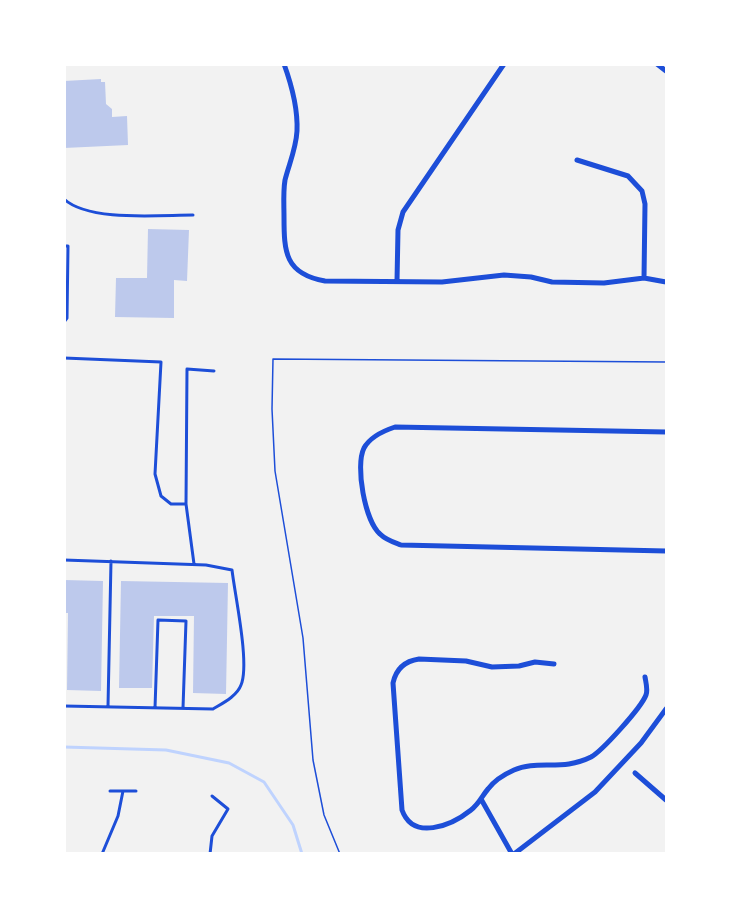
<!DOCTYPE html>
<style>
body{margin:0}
#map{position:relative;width:731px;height:918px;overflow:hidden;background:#f2f2f2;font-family:"Titillium Web",sans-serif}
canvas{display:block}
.frame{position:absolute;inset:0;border:66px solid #fff;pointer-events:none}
</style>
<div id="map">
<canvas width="731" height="918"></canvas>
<div class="frame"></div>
</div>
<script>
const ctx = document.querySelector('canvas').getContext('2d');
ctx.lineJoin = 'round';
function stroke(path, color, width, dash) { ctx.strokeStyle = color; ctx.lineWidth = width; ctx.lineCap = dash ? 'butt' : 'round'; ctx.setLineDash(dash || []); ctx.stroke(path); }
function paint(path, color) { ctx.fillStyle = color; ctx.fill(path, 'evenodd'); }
const stream = new Path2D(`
 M 64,747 L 166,750 L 229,763 L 264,782 L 293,825 L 302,854`);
const building = new Path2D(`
 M 101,79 L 101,82 L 105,82 L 106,104 L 112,109 L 112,117 L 127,116 L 128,145 L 64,148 L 64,81 Z
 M 148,229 L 189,230 L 187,281 L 174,280 L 174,318 L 115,317 L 116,278 L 147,278 Z
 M 64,580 L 103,581 L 101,691 L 67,690 L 68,613 L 64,613 Z
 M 121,581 L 228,583 L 226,694 L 193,693 L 194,616 L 154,616 L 152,688 L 119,688 Z`);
const path = new Path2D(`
 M 340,854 L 324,815 L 313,760 L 303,638 L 275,471 L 272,409 L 273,359 L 666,362`);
const service = new Path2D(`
 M 64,199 C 89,222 159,215 193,215
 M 64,246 L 68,246 L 67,318 L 64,322
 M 64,358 L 161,362 L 155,474 L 161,496 L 171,504 L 186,504 L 194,564
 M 186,504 L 187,369 L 214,371
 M 64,560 L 206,565 L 232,570 C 235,596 250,664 241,685 C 237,696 223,703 213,709 L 64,706
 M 108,706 L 111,561
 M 155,708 L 158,620 L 186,621 L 183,708
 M 110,791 L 136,791
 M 102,854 L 118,816 L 123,791
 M 210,854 L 212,836 L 228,809 L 212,796`);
const minor = new Path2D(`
 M 284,64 C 292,86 298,108 297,131 C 296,149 289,164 285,180 C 283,192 284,205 284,217 C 284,252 285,274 325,281 L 442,282 L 504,275 L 531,277 L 552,282 L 604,283 L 644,278 L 666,282
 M 657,64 L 666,71
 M 577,160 L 628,176 L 642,191 L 645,204 L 644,278
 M 397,281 L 398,230 L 403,212 L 504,64
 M 666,432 L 395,427 C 383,431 370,437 364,448 C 355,466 365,521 380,534 C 386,540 393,542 401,545 L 666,551
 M 554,664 L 535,662 L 519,666 L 492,667 L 466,661 L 419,659 C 405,661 396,669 393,683 L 402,810 C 413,841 451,826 471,810 C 479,804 482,796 488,789 C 494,781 505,774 514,770 C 531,762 551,767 569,764 C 575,763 585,760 591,757 C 602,751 641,708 646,695 C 648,690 646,683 645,677
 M 635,773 L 666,800
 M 481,799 L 512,854
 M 514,854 L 595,792 L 641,743 L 666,709`);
stroke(stream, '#bfd3fe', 3);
paint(building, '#bdc9ec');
stroke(path, '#1d4ed8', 1.5);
stroke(service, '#1d4ed8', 3);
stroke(minor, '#1d4ed8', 5);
</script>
